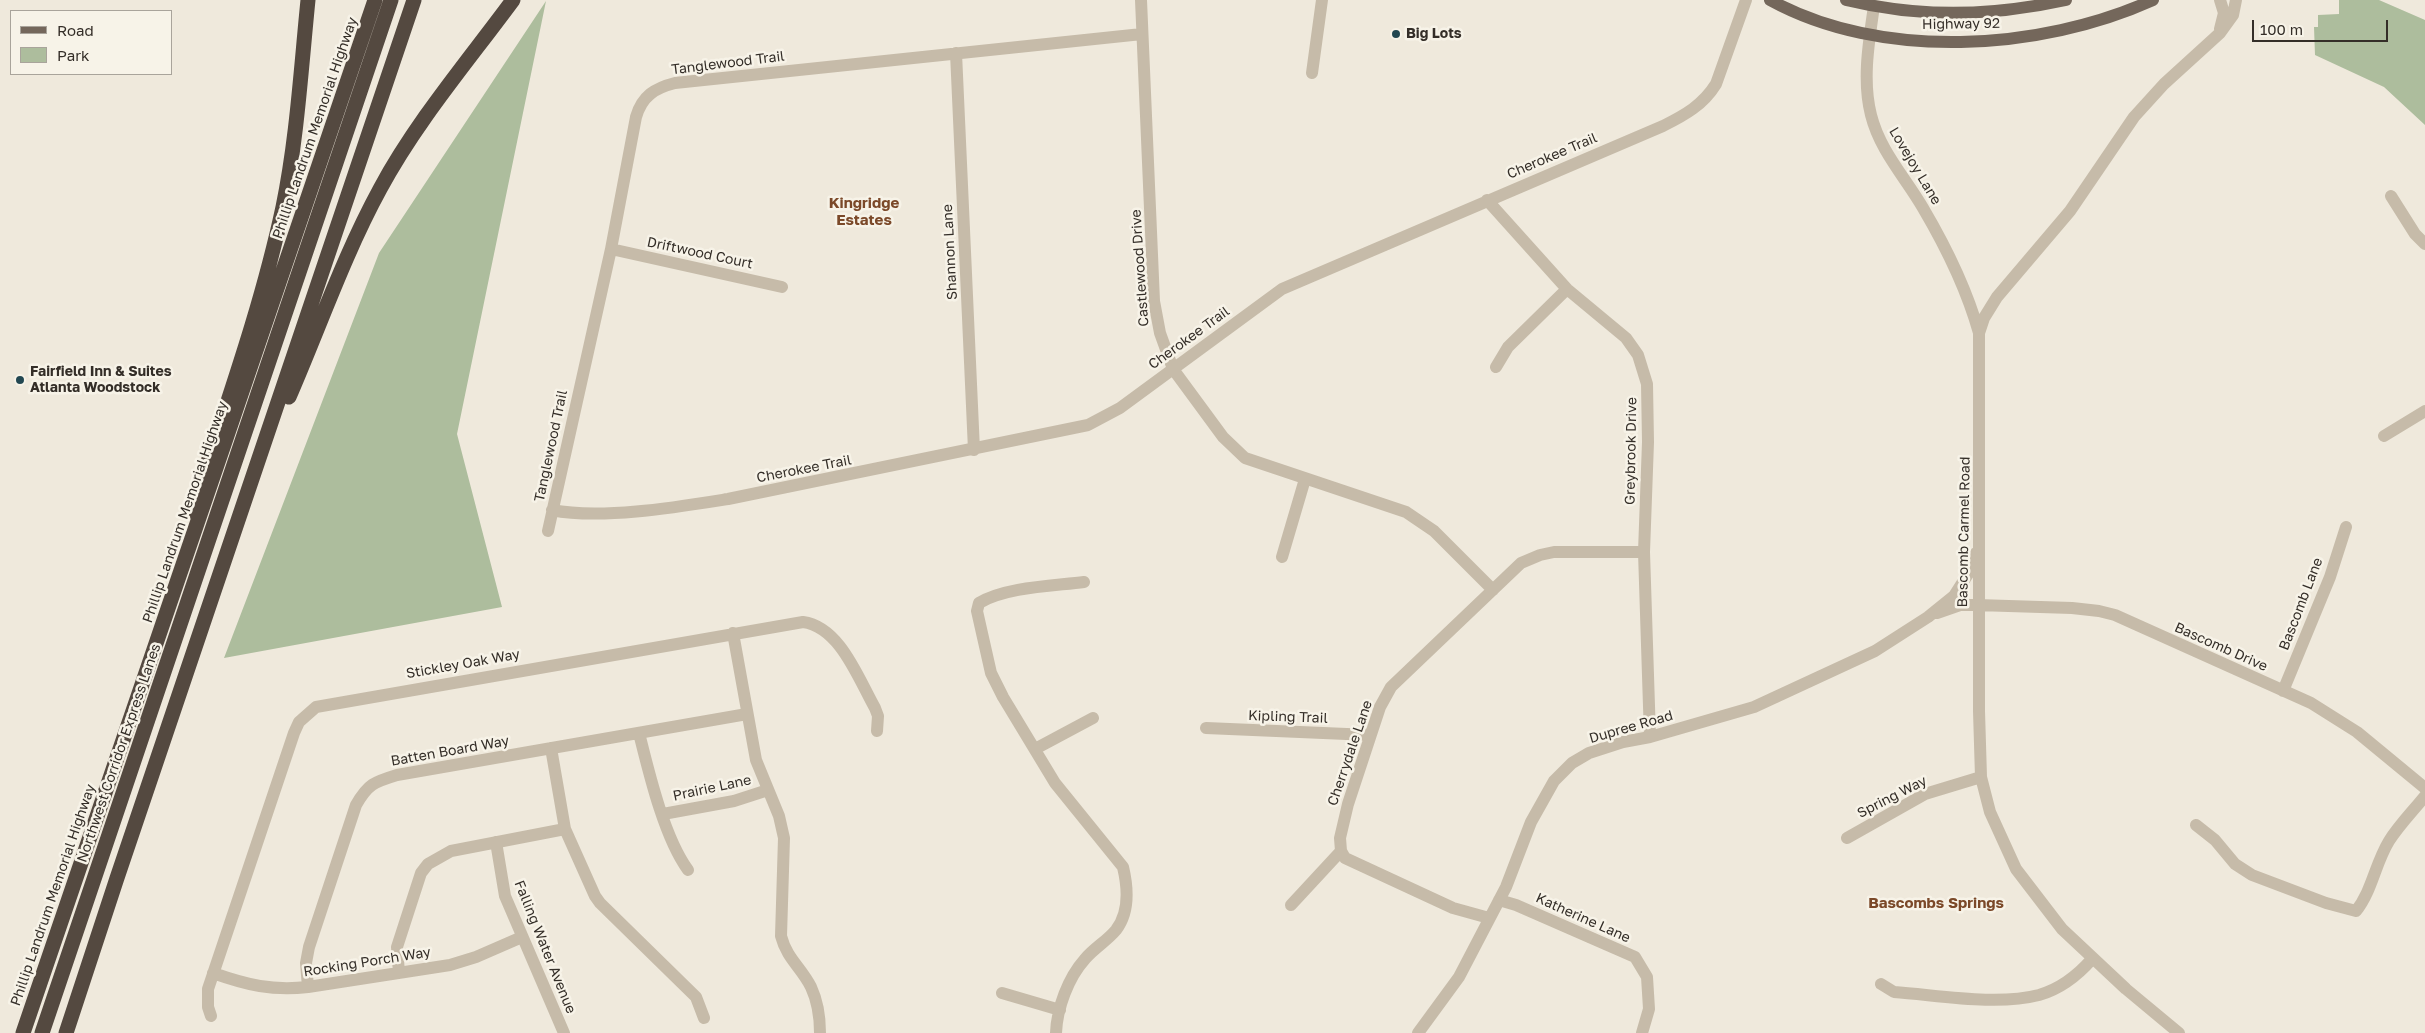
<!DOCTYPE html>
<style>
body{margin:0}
#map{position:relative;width:2425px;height:1033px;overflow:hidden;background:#efe9dc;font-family:"Golos Text",sans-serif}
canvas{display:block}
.legend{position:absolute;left:10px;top:10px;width:162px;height:65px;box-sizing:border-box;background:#f7f3e8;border:1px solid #a9a49b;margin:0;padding:6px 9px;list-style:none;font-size:15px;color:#342e28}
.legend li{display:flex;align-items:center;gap:10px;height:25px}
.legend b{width:25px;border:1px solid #a9a49b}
.scale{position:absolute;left:2252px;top:20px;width:136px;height:22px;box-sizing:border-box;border:2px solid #342e28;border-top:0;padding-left:6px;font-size:15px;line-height:18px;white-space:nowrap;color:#342e28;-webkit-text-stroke:4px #f7f3e8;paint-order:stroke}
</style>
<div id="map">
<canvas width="2425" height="1033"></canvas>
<ul class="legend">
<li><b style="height:6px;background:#74675b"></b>Road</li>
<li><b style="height:14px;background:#adbd9d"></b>Park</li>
</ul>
<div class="scale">100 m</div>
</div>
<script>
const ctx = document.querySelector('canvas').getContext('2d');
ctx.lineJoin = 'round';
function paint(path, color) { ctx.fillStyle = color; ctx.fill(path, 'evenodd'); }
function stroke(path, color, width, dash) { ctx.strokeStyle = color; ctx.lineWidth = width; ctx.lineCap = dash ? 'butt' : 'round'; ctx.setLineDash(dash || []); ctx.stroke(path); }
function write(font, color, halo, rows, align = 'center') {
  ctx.font = font + ' "Golos Text",sans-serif'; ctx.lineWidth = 5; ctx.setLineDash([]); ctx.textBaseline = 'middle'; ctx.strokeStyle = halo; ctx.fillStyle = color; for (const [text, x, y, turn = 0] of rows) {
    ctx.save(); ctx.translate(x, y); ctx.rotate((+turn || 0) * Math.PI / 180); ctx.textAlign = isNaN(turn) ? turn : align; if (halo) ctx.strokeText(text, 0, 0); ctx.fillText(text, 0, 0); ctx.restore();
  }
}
const green = new Path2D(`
 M 2339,0 L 2379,0 L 2425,20 L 2425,125 L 2384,87 L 2315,55 L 2314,27 L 2318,27 L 2318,15 L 2339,14 Z
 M 546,1 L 457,434 L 502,607 L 224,658 L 379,253 Z`);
const minor = new Path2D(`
 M 1141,0 L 1154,301 L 1160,333 L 1173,369 L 1223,437 L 1245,458 L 1406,512 L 1434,531 L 1493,590
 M 1874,6 C 1869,41 1862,80 1871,115 C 1880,151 1905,177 1923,208 C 1946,247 1967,290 1979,333
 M 2220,29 L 2224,13 L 2220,0
 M 956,53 L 974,450
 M 1312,73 L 1322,0
 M 2391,196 L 2415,234 L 2425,244
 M 1487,200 L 1567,289 L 1626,338 L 1638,355 L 1647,384 L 1648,442 L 1644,552 L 1650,737
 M 611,249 L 782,287
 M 1496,367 L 1508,347 L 1567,289
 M 2384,436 L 2425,411
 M 552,510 C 601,520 678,507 728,499 L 1088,425 L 1120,408 L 1282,289 L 1663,126 C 1685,115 1703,105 1716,84 L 1746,0
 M 548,531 L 611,249 L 636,117 C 642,96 655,88 675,83 L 1142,34
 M 1282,557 L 1305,479
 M 1937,613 L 1960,605 L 1977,605 L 2072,608 L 2099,611 L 2115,615 L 2311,703 L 2357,732 L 2425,788
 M 733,633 L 756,760 L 779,816 L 784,838 L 781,936 C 787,959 801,967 811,987 C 818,1002 820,1016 820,1033
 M 2283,691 L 2330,577 L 2346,527
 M 1206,728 L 1370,735
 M 639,733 C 649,773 664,837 688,870
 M 551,748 L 565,829 L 595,896 L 600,903 L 696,997 L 704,1018
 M 1035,749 L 1093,718
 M 663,814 L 734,801 L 768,790
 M 2196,825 L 2215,840 L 2235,864 L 2252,875 L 2326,903 L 2356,911 C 2372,891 2375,864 2389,841 C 2399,825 2413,811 2425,796
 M 1847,838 L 1925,794 L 1981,777
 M 496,842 L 505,896 L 564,1033
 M 1499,900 L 1516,905 L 1635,957 L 1647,977 L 1649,1009 L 1642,1033
 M 1291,905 L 1341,851
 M 1489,918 L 1453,908 L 1345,858 L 1341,851 L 1340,838 L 1348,804 L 1380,707 L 1391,687 L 1521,563 L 1540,555 L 1554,552 L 1644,552
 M 213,973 C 247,985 272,991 308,987 L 450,965 L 476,957 L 522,937
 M 399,973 L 397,947 L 421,873 L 428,864 L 451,851 L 565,829
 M 1881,984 L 1894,992 C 1938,995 1996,1006 2039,995 C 2060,989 2078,975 2092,959
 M 308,987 L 306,963 L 309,947 L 356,805 C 368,784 374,782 397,775 L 747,714
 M 1002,993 L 1060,1010
 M 211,1016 L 208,1007 L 208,989 L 294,733 L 299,722 L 316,707 L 803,622 C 840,627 858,678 875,708 L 878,716 L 877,731
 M 1056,1033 C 1057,1008 1068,978 1085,959 C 1094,948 1107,941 1116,930 C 1130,912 1128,888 1123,867 L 1055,783 L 1003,697 L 991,673 L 977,611 L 979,603 C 1006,587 1053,586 1084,582
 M 1418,1033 L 1459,977 L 1506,887 L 1531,822 L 1554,781 L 1572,763 L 1589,753 L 1623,742 L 1650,737 L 1754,707 L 1875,651 L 1928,617 L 1954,596 L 1968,574 L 1976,553
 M 2179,1033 L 2126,989 L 2062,929 L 2016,869 L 1990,812 L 1981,777 L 1979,711 L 1979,333 L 1984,318 L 1997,297 L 2070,211 L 2134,117 L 2164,84 L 2220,33 L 2233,15 L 2236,0`);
const major = new Path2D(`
 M 1770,0 C 1881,61 2040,51 2153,0
 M 1846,0 C 1919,18 1994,16 2066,0`);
const highway = new Path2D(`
 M 289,397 C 319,328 344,255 380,189 C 416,122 468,61 513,0
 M 192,511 C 224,411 261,310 283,207 C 297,139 301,69 308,0
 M 23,1033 C 140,688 259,345 375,0
 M 42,1033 L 391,0
 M 66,1033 L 117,878 L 414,0`);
const markers = [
 [1396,34,5,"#224751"],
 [20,380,5,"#224751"]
];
const streetNames = [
 ["Highway 92",1961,24,-1],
 ["Tanglewood Trail",728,63,-7],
 ["Phillip Landrum Memorial Highway",315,128,-71],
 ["Cherokee Trail",1552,156,-23],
 ["Lovejoy Lane",1915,166,59],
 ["Shannon Lane",950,252,-93],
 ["Driftwood Court",700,253,12],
 ["Castlewood Drive",1140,268,-94],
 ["Cherokee Trail",1189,338,-36],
 ["Tanglewood Trail",551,446,-78],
 ["Greybrook Drive",1631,451,-89],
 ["Cherokee Trail",804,469,-11],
 ["Phillip Landrum Memorial Highway",185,512,-71],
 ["Bascomb Carmel Road",1964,532,-89],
 ["Bascomb Lane",2301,604,-69],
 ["Bascomb Drive",2221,647,24],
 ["Stickley Oak Way",463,664,-10],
 ["Kipling Trail",1288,717,2],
 ["Dupree Road",1631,727,-16],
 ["Batten Board Way",450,751,-10],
 ["Northwest Corridor Express Lanes",119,753,-71],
 ["Cherrydale Lane",1350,753,-71],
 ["Prairie Lane",712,788,-12],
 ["Spring Way",1892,797,-27],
 ["Phillip Landrum Memorial Highway",53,895,-71],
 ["Katherine Lane",1583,918,24],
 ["Falling Water Avenue",545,947,68],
 ["Rocking Porch Way",367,962,-9]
];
const poiNames = [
 ["Big Lots",1406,34],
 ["Fairfield Inn & Suites",30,372],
 ["Atlanta Woodstock",30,388]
];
const neighbourhoodNames = [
 ["Kingridge",864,203],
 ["Estates",864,220],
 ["Bascombs Springs",1936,903]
];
paint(green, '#adbd9d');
stroke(minor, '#c6bba9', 12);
stroke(major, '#74675b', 12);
stroke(highway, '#544940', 15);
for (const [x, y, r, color] of markers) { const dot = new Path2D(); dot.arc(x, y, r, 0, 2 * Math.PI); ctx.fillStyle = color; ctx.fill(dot); stroke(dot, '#f7f3e8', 2); }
write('14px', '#342e28', '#f7f3e8', streetNames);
write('bold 14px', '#342e28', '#f7f3e8', poiNames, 'left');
write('bold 15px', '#7b4929', '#f7f3e8', neighbourhoodNames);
</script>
